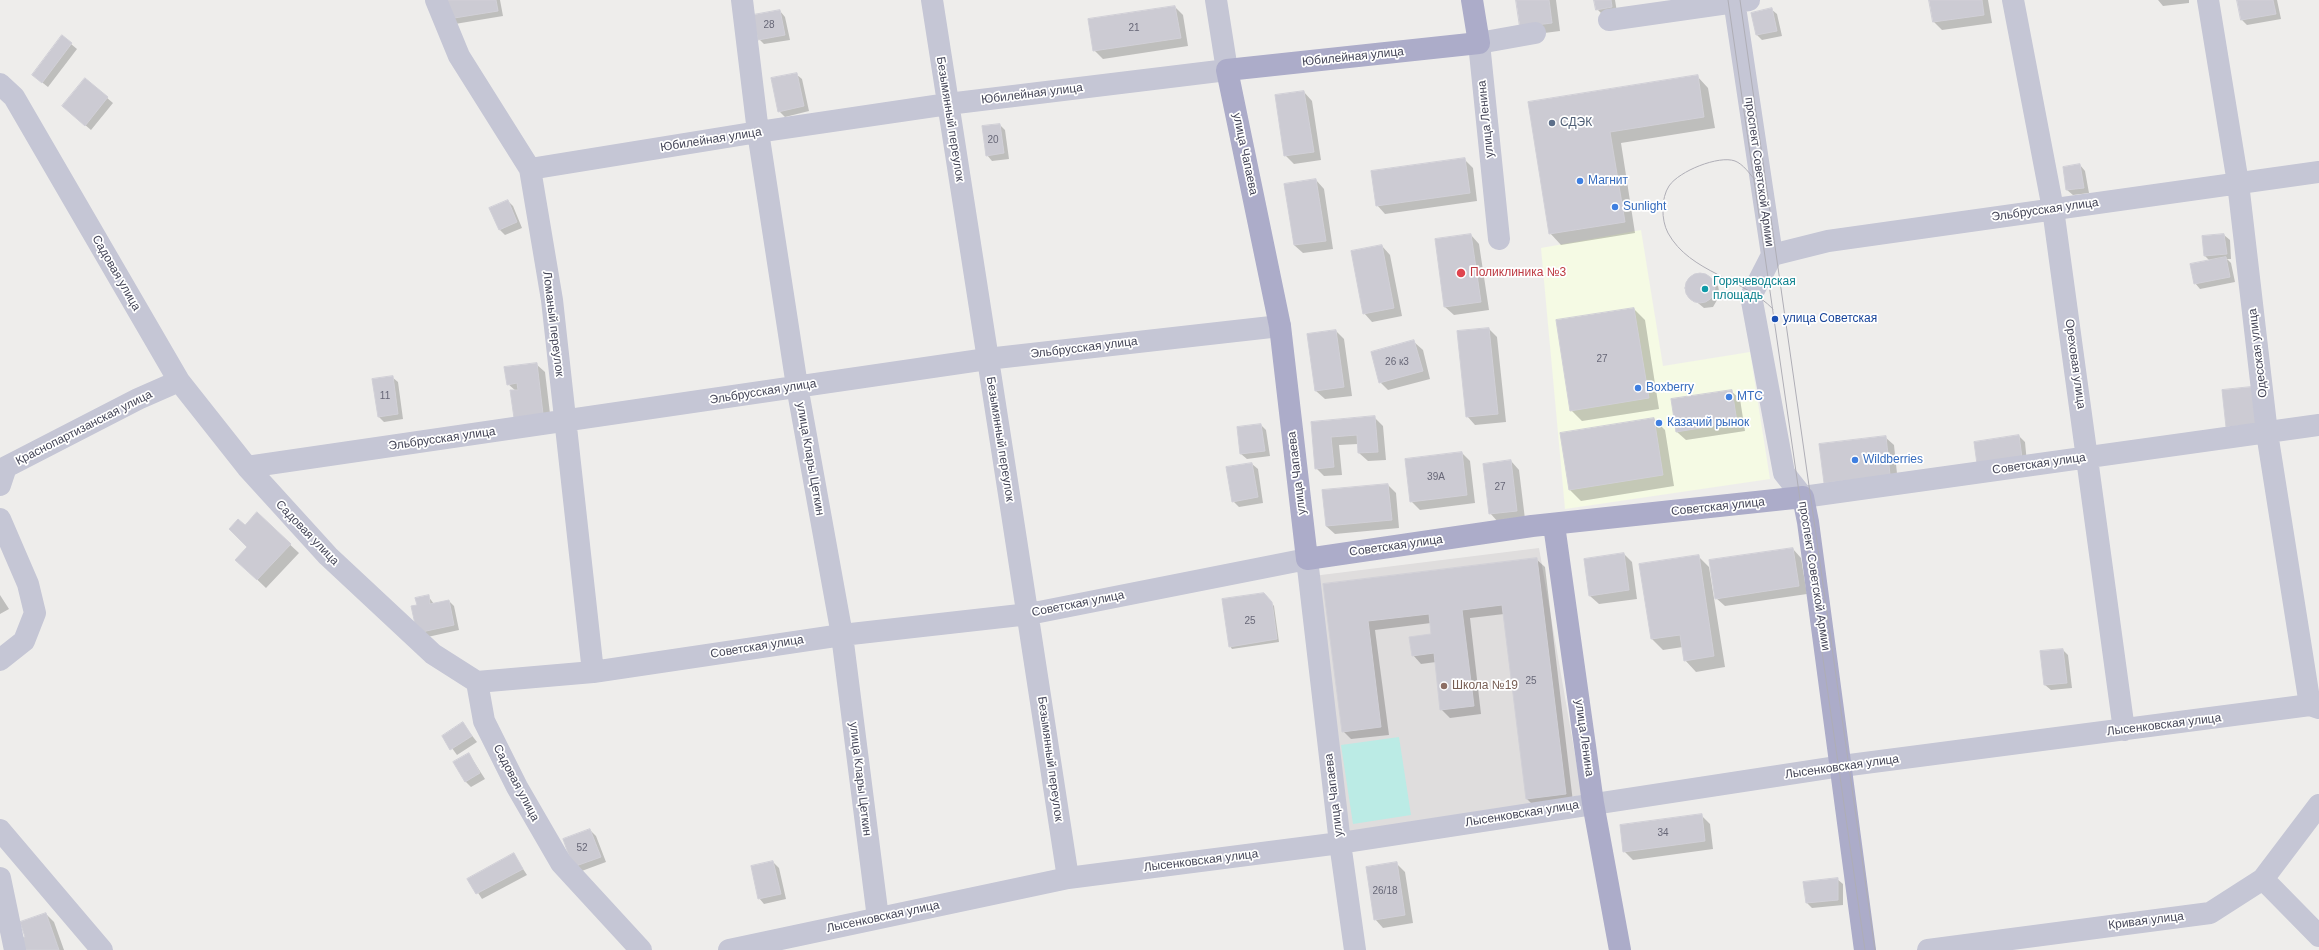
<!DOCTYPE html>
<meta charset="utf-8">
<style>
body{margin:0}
canvas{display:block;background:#eeedeb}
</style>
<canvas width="2319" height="950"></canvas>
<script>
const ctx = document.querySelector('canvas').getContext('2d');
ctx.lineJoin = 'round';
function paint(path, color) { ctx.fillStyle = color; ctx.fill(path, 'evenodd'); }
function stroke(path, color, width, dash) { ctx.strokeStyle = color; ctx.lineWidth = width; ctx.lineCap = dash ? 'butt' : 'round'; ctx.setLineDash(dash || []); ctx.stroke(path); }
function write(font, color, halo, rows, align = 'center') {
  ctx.font = font + ' Helvetica,sans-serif'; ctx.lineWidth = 3.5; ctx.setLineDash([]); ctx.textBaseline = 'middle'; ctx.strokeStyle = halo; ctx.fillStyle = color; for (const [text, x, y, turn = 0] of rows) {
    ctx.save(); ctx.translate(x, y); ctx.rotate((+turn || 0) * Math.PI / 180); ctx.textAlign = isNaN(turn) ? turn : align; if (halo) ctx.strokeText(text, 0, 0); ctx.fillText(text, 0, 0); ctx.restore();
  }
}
const commercial = new Path2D(`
 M 1641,230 L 1663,366 L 1750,352 L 1770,479 L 1565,509 L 1541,248 Z`);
const education = new Path2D(`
 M 1539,548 L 1582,795 L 1343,837 L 1313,576 Z`);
const green = new Path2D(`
 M 1399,737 L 1411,815 L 1353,824 L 1341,745 Z`);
const shadow = new Path2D(`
 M 446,0 L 500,0 L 503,16 L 455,24 Z
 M 1517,0 L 1556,0 L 1560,31 L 1529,35 Z
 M 1595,0 L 1615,0 L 1617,12 L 1602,14 L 1597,9 Z
 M 1930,0 L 1988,0 L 1992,23 L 1942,30 L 1934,22 Z
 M 2158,0 L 2189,0 L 2189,3 L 2163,6 Z
 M 2238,0 L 2277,0 L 2281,19 L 2247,25 L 2242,20 Z
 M 1175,7 L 1183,15 L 1188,46 L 1103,59 L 1094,50 Z
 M 1771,9 L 1777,14 L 1782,36 L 1762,40 L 1757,35 L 1752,14 Z
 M 780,11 L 785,17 L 790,40 L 764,44 L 759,39 Z
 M 71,44 L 77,49 L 48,87 L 39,80 Z
 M 796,74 L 802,79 L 809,111 L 785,117 L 779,111 Z
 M 1697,76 L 1708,88 L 1715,128 L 1621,143 L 1635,233 L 1561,245 L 1550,233 L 1529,103 Z
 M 85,79 L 113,103 L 91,130 L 63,106 Z
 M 1304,92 L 1312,101 L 1321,160 L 1294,164 L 1285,155 Z
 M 1000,125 L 1005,130 L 1009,159 L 992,161 L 987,155 Z
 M 1464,159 L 1473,168 L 1477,201 L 1385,214 L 1377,205 Z
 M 2080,165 L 2085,171 L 2089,193 L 2073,195 L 2067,190 Z
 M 1316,180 L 1324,189 L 1333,249 L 1303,253 L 1294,245 L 1285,185 Z
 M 508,201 L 513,206 L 522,228 L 505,235 L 499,229 Z
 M 1471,235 L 1479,244 L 1489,310 L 1454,315 L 1445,307 Z
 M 2224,235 L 2230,240 L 2231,259 L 2227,259 L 2231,263 L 2235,282 L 2200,289 L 2195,283 L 2210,261 L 2205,256 Z
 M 1382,246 L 1390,255 L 1402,316 L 1372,322 L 1364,313 Z
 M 1700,274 L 1718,286 L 1720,295 L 1713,307 L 1704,308 L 1687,294 L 1686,285 L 1691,277 Z
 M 1634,309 L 1645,320 L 1659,409 L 1582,421 L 1571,410 Z
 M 1489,329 L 1497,337 L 1506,422 L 1475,425 L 1467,416 Z
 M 1336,331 L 1344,339 L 1352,396 L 1325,399 L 1316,391 L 1308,334 Z
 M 1414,342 L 1423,350 L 1430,379 L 1388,390 L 1380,382 Z
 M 536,364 L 545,372 L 551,422 L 508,384 Z
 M 392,377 L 398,382 L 403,419 L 384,422 L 378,416 Z
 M 1731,391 L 1740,399 L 1745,431 L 1686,440 L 1677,432 Z
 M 1374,417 L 1383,426 L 1386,460 L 1368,461 L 1359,453 L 1358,444 L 1339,445 L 1342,475 L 1324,476 L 1316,468 L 1312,423 Z
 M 1654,419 L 1665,430 L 1674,486 L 1581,501 L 1570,490 Z
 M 1261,425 L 1266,430 L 1270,456 L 1247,459 L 1241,454 Z
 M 2019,436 L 2025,442 L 2027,463 L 1978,464 Z
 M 1885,437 L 1894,445 L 1898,483 L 1821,445 Z
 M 1462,453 L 1470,461 L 1475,503 L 1420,510 L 1411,501 Z
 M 1511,461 L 1519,470 L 1525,519 L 1498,522 L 1490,513 Z
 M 1252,464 L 1258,469 L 1263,503 L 1239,507 L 1233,501 Z
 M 1388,485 L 1396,493 L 1399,528 L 1335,534 L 1326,526 Z
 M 257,514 L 299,553 L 266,588 L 245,568 L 248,547 L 245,526 Z
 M 1793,549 L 1801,558 L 1807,594 L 1725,606 L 1716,598 Z
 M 1624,554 L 1632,562 L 1637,599 L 1599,604 L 1590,596 Z
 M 1698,556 L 1709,567 L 1725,667 L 1696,672 L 1685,660 L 1683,647 L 1663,650 L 1652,639 L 1640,565 Z
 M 1536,559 L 1545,567 L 1573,802 L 1535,807 L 1527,799 L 1504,614 L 1470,618 L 1481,714 L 1450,718 L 1441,709 L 1436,662 L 1421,664 L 1413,655 L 1432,635 L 1431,623 L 1375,630 L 1389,735 L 1351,739 L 1343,731 L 1324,585 Z
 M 0,595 L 9,609 L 0,614 Z
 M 428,596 L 434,604 L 449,601 L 454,606 L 459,630 L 423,638 L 418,606 Z
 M 1266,596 L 1274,606 L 1279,642 L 1232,649 L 1230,646 Z
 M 2063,650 L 2068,655 L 2072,688 L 2051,690 L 2045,685 L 2041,652 Z
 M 463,724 L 477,742 L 457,755 L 443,736 Z
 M 469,754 L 485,779 L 471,787 L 465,781 Z
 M 1701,815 L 1710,824 L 1713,849 L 1633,860 L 1624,851 Z
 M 590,830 L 596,836 L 606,862 L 579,872 L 574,867 Z
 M 514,855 L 527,875 L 482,899 L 469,879 Z
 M 773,862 L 779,868 L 786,899 L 764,904 L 759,898 Z
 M 1396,863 L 1405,872 L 1413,923 L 1383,928 L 1375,919 Z
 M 1837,879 L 1843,884 L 1843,905 L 1812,908 L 1807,903 Z
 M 46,914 L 54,922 L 64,950 L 22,950 L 27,937 Z`);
const building = new Path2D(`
 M 445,0 L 496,0 L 498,11 L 448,19 Z
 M 1516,0 L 1549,0 L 1552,23 L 1520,27 Z
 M 1594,0 L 1611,0 L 1612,7 L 1596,10 Z
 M 1929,0 L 1982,0 L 1984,15 L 1933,22 Z
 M 2237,0 L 2273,0 L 2276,14 L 2241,20 Z
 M 1175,6 L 1181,38 L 1093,51 L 1088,19 Z
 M 1772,8 L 1777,31 L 1756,35 L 1751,13 Z
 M 780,10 L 785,35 L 758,40 L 753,15 Z
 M 62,35 L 72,43 L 42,83 L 32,75 Z
 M 797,73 L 804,106 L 778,112 L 771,78 Z
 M 1698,75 L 1704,117 L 1610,132 L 1625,222 L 1549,234 L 1528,102 Z
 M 85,78 L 108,97 L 85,126 L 62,106 Z
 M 1304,91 L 1314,152 L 1284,156 L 1275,95 Z
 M 1000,124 L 1004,153 L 986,156 L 982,126 Z
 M 1465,158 L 1470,193 L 1376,206 L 1371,171 Z
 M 2080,164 L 2084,188 L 2066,190 L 2063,167 Z
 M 1316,179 L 1326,241 L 1294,245 L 1284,184 Z
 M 508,200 L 517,222 L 499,230 L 489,208 Z
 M 1471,234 L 1481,302 L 1444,307 L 1435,239 Z
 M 2224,234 L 2227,254 L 2204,256 L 2202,236 Z
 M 1382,245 L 1394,308 L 1363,314 L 1351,251 Z
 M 2226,257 L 2230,277 L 2194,284 L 2190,264 Z
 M1685 288a15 15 0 1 1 30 0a15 15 0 1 1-30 0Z
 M 1634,308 L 1649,398 L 1570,411 L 1556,320 Z
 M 1489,328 L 1498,414 L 1466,417 L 1457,331 Z
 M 1336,330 L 1344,387 L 1315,391 L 1307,334 Z
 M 1414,340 L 1423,371 L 1379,383 L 1371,352 Z
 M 537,363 L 543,414 L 514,418 L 510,390 L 518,390 L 517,383 L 507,385 L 504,367 Z
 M 393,376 L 398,414 L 378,417 L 372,379 Z
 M 2251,387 L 2256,424 L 2226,427 L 2222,390 Z
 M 1732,390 L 1737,422 L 1676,432 L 1671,399 Z
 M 1375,416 L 1378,452 L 1358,453 L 1357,435 L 1331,437 L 1334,467 L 1315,469 L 1311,422 Z
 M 1654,418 L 1663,475 L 1569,490 L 1560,433 Z
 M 1261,424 L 1265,451 L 1240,454 L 1237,427 Z
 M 2019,435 L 2022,458 L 1977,464 L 1974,442 Z
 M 1886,436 L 1890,475 L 1824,483 L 1819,444 Z
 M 1462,452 L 1467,495 L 1410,502 L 1405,459 Z
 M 1511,460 L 1517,511 L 1489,514 L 1483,464 Z
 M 1252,463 L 1258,497 L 1232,502 L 1226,467 Z
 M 1388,484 L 1392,520 L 1326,526 L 1322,490 Z
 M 257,512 L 291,544 L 257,580 L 235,560 L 247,547 L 229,529 L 238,519 L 245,525 Z
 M 1793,548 L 1799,586 L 1715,599 L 1709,560 Z
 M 1624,553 L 1629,590 L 1589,596 L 1584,559 Z
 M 1699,555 L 1714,656 L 1684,661 L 1680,635 L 1651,639 L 1639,564 Z
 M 1537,558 L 1566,794 L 1526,799 L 1502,605 L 1462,610 L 1474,706 L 1440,710 L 1434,653 L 1412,656 L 1409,637 L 1431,634 L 1429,614 L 1368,621 L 1381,727 L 1342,732 L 1323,584 Z
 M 1264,593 L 1272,602 L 1277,639 L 1229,647 L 1222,599 Z
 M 429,595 L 430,604 L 449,600 L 454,625 L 417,633 L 411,606 L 417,605 L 415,598 Z
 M 2063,649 L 2067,683 L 2044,685 L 2040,651 Z
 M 463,722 L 472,736 L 450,750 L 442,736 Z
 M 469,753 L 480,773 L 465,782 L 453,762 Z
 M 1702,814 L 1705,841 L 1623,852 L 1620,825 Z
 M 590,829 L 601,857 L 573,867 L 563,839 Z
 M 514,853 L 523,869 L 476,894 L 467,879 Z
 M 773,861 L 781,894 L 758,899 L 751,866 Z
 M 1397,862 L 1405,915 L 1374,920 L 1366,867 Z
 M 1838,878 L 1838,900 L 1806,903 L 1803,882 Z
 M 46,913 L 59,950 L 21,950 L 17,939 L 25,937 L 20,922 Z`);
const minor = new Path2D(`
 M 436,0 L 459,56 L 530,169 L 552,300 L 593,672
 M 742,0 L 758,132 L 797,386 L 842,635 L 878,918
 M 932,0 C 977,293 1024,585 1068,878
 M 1734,0 L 1772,255 L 1751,296 L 1784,473 L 1803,497 L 2319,425
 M 2013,0 L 2053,209 L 2124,730
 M 2208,0 L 2238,183 L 2267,433 L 2310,705
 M 1609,20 L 1749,0
 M 0,84 L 14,97 L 179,381 L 247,467 L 328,556 L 433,654 L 477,682 L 484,721 L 517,787 L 561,863 L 641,950
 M 530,169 L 758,132 L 948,104 L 1227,70 L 1216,0
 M 1499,239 L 1479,43 L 1535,33
 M 1772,255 L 1828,241 L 2319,172
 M 247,467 L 987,359 L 1280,326
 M 0,485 L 6,467 L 138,399 L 179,381
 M 0,519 L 28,584 L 35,613 L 24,641 L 0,660
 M 477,682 L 593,672 L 842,635 L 1029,614 L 1307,559 L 1340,843 L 1355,950
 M 0,830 L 102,950
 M 0,878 L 15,950
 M 2263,879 L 2319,936
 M 729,950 L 1068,878 L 1340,843 L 1842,766 L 2310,705 L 2319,708
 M 1928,950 L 2210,913 L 2263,879 L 2319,805`);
const major = new Path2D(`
 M 1472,0 L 1479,43 L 1227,70 L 1280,326 L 1307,559 L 1532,526 L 1803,497 L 1808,522 L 1865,950
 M 1554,525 L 1593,803 L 1620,950`);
const tram = new Path2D(`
 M 1728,0 L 1865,950
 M 1740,0 L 1875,950
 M 1755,180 C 1750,174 1743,164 1735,161 C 1719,155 1679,171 1669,186 C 1661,198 1661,220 1668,233 C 1690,273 1743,278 1773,309`);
const markers = [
 [1552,123,4,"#5c6f8a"],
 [1580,181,4,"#3f7fe0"],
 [1615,207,4,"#3f7fe0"],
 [1461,273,5,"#e0444e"],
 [1705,289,4,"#0f9aa8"],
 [1775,319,4,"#1a4fb4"],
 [1638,388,4,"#3f7fe0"],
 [1729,397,4,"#3f7fe0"],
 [1659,423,4,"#3f7fe0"],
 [1855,460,4,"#3f7fe0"],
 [1444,686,4,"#8d6e63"]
];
const numberNames = [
 ["28",769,25],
 ["21",1134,28],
 ["20",993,140],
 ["27",1602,359],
 ["26 к3",1397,362],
 ["11",385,396],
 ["39А",1436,477],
 ["27",1500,487],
 ["25",1250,621],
 ["25",1531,681],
 ["34",1663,833],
 ["52",582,848],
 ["26/18",1385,891]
];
const streetNames = [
 ["Юбилейная улица",1353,57,-6],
 ["Юбилейная улица",1032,94,-7],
 ["Безымянный переулок",950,119,81],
 ["улица Ленина",1486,119,-96],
 ["Юбилейная улица",711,140,-9],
 ["улица Чапаева",1245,154,78],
 ["проспект Советской Армии",1759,172,82],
 ["Эльбрусская улица",2045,210,-8],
 ["Садовая улица",116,273,60],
 ["Ломаный переулок",553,324,83],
 ["Эльбрусская улица",1084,348,-7],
 ["Одесская улица",2258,353,-97],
 ["Ореховая улица",2075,364,82],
 ["Эльбрусская улица",763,392,-9],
 ["Краснопартизанская улица",84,428,-27],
 ["Эльбрусская улица",442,439,-8],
 ["Безымянный переулок",1000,439,81],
 ["улица Клары Цеткин",810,459,80],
 ["Советская улица",2039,464,-8],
 ["улица Чапаева",1297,473,-97],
 ["Советская улица",1718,507,-6],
 ["Садовая улица",307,533,46],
 ["Советская улица",1396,546,-8],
 ["проспект Советской Армии",1814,576,81],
 ["Советская улица",1078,604,-11],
 ["Советская улица",757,647,-9],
 ["Лысенковская улица",2164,725,-7],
 ["улица Ленина",1584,738,82],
 ["Безымянный переулок",1050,759,82],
 ["Лысенковская улица",1842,767,-8],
 ["улица Клары Цеткин",860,779,83],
 ["Садовая улица",516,783,62],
 ["улица Чапаева",1334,795,-97],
 ["Лысенковская улица",1522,814,-9],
 ["Лысенковская улица",1201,861,-7],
 ["Лысенковская улица",883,917,-12],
 ["Кривая улица",2146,921,-7]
];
const serviceNames = [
 ["СДЭК",1560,123]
];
const shopNames = [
 ["Магнит",1588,181],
 ["Sunlight",1623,207],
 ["Boxberry",1646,388],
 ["МТС",1737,397],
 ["Казачий рынок",1667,423],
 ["Wildberries",1863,460]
];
const healthNames = [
 ["Поликлиника №3",1470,273]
];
const cultureNames = [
 ["Горячеводская",1713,282],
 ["площадь",1713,296]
];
const transitNames = [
 ["улица Советская",1783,319]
];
const educationNames = [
 ["Школа №19",1452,686]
];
paint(commercial, '#f5fae4');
paint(education, '#dfdddd');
paint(green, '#bbebe5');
paint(shadow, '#0003');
paint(building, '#cccbd3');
stroke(building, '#d1d0d7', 1);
stroke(minor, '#c5c6d5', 22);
stroke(major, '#acacc9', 22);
stroke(tram, '#afaeb6', 1);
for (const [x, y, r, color] of markers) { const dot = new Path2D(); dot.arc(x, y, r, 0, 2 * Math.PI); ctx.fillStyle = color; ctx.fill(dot); stroke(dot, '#fff', 1.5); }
write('10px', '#676777', null, numberNames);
write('12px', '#454658', '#fff', streetNames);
write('12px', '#4e5e75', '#fff', serviceNames, 'left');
write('12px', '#366cbe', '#fff', shopNames, 'left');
write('12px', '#be3a42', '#fff', healthNames, 'left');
write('12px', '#0d838f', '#fff', cultureNames, 'left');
write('12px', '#164399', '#fff', transitNames, 'left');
write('12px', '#785e54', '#fff', educationNames, 'left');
</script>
